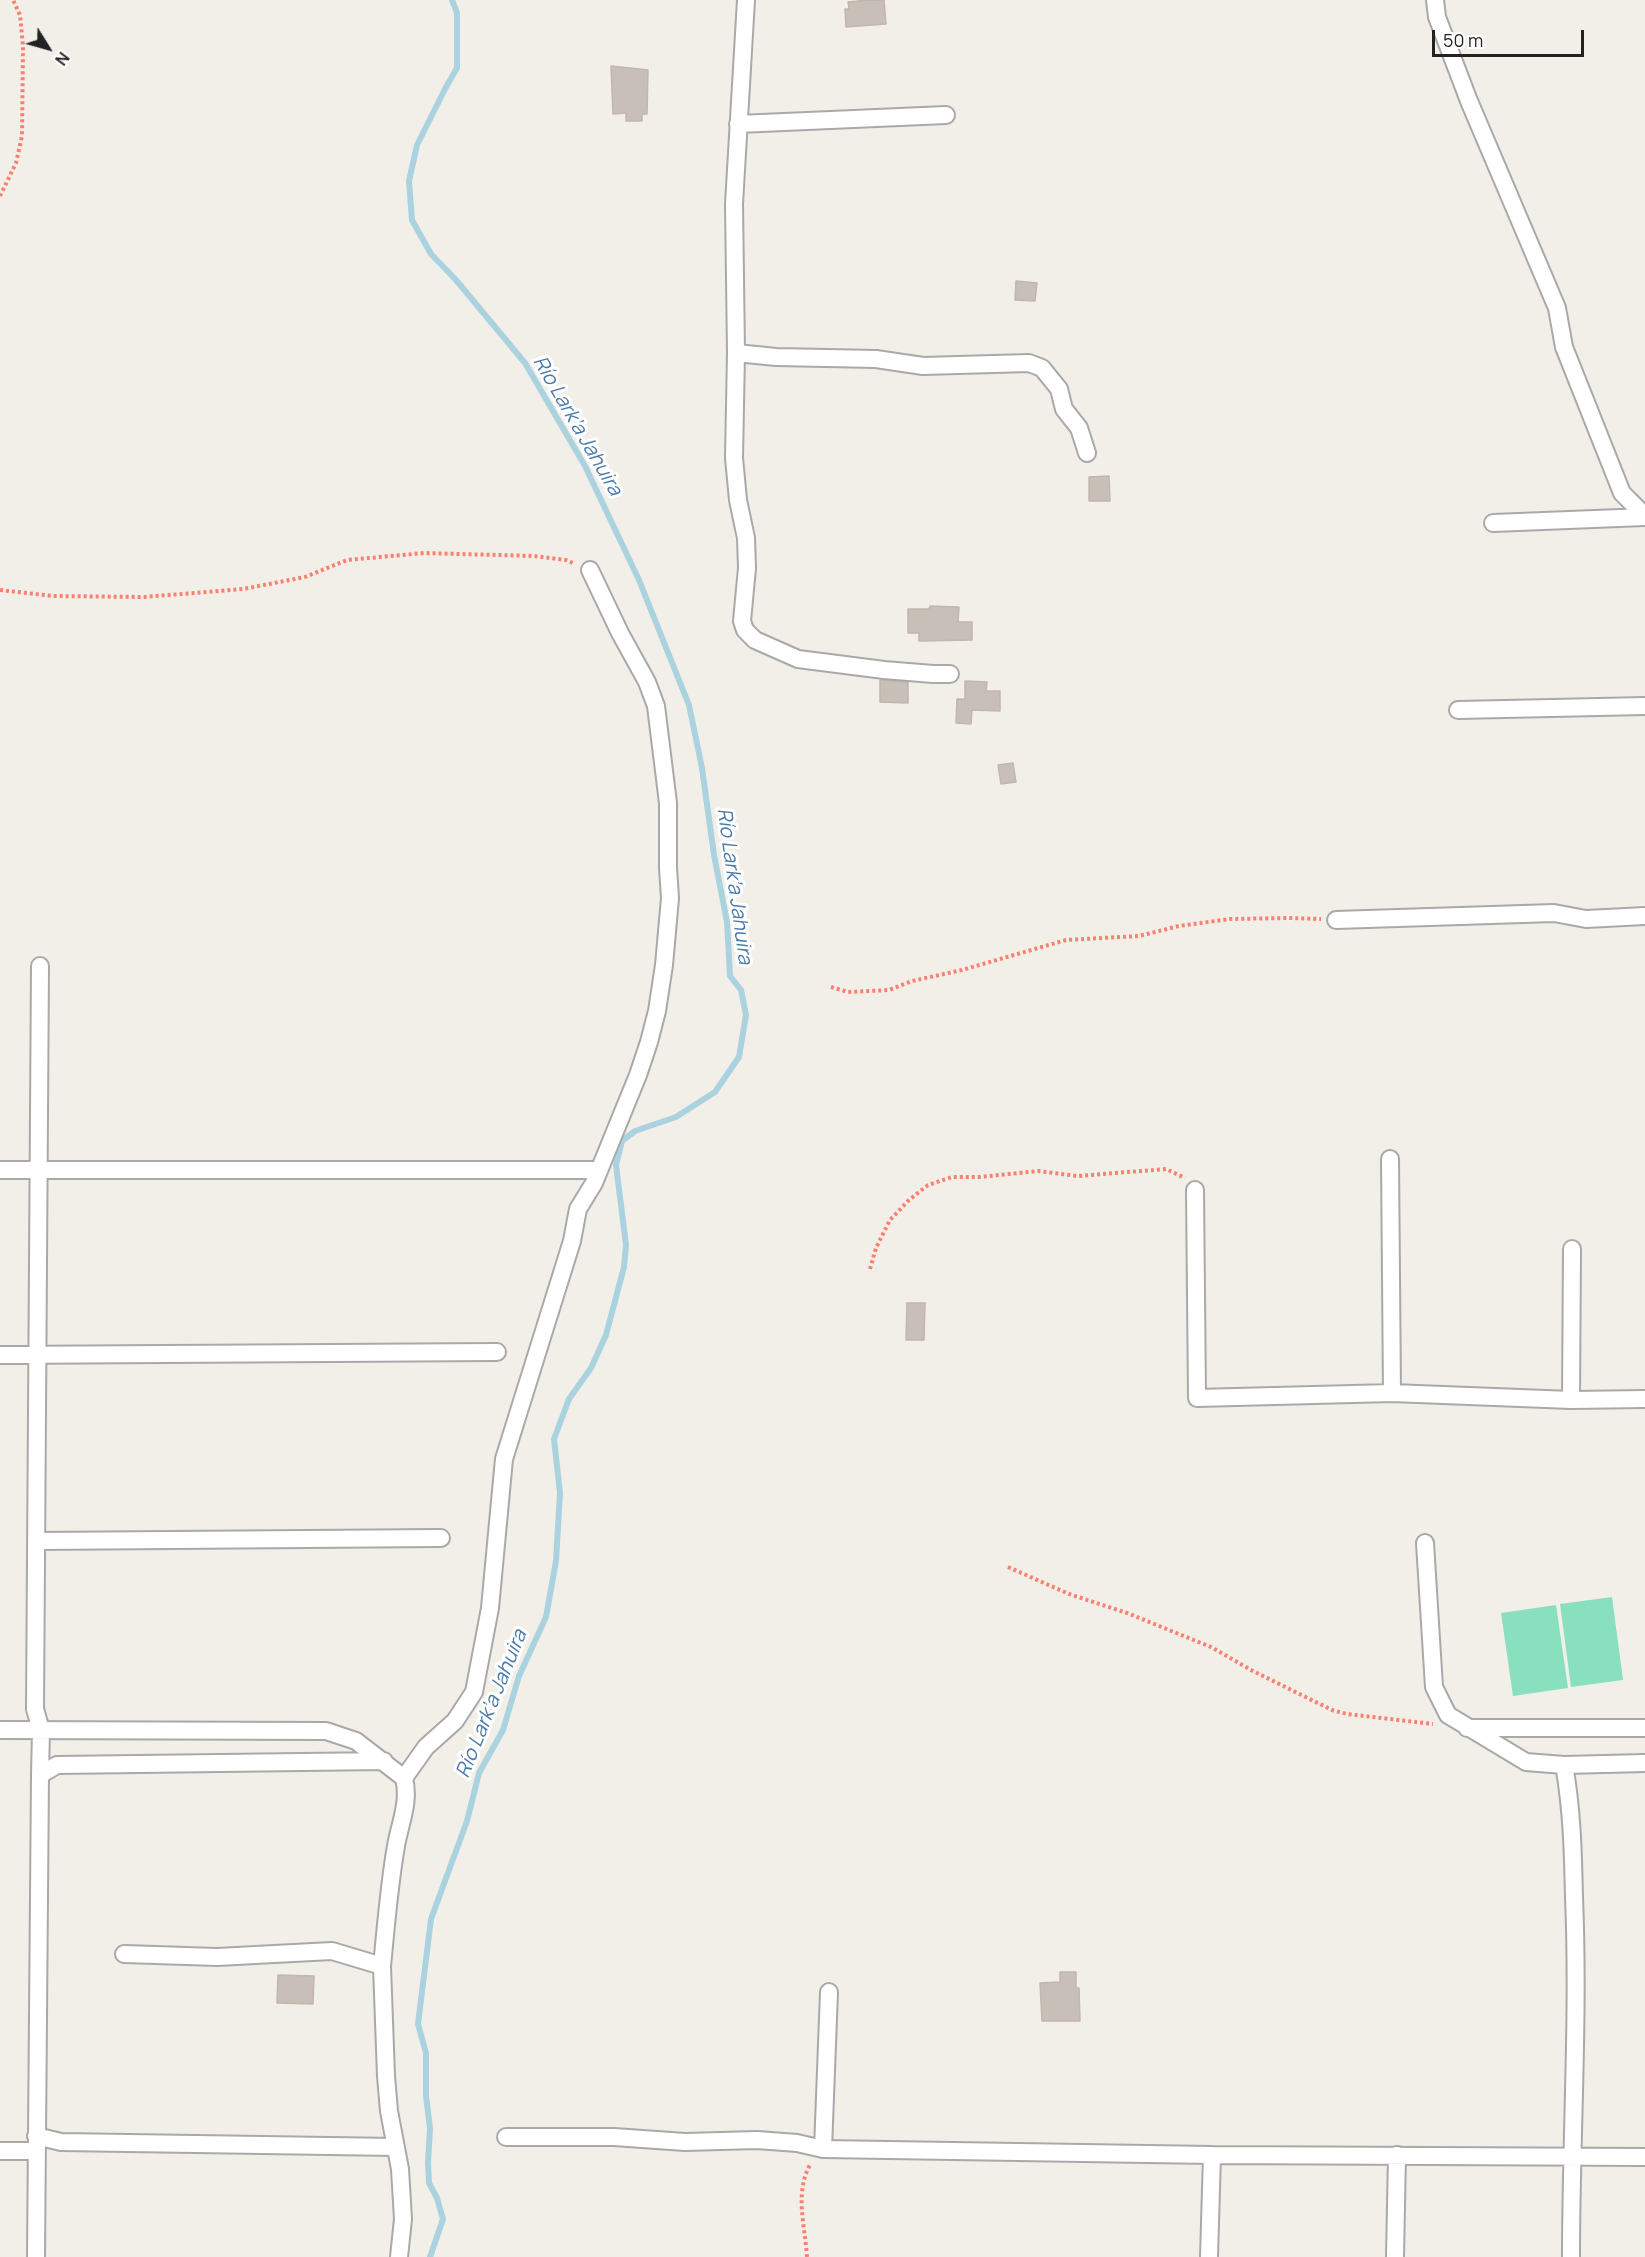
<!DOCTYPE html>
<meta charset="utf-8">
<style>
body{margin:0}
#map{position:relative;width:1645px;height:2257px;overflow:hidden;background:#f2efe9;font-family:Manrope,sans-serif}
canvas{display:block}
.north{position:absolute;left:18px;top:18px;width:60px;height:60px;-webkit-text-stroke:4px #fff;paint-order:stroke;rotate:127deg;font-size:16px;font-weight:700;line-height:24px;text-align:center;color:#222}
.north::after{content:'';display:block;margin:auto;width:21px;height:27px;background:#222;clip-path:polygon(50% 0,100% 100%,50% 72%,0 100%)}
.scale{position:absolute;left:1432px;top:30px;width:152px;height:27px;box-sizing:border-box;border:3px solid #222;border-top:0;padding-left:8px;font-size:18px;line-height:21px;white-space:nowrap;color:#222;-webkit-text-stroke:4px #fff;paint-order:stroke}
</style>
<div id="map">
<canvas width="1645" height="2257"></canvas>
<div class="north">N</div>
<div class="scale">50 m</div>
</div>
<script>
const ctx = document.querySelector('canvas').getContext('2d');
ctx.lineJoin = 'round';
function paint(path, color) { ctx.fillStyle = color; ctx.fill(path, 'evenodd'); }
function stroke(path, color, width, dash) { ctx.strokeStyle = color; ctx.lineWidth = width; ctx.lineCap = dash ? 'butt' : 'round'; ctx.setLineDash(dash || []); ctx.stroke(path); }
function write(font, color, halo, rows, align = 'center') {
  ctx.font = font + ' Manrope,sans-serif'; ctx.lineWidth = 6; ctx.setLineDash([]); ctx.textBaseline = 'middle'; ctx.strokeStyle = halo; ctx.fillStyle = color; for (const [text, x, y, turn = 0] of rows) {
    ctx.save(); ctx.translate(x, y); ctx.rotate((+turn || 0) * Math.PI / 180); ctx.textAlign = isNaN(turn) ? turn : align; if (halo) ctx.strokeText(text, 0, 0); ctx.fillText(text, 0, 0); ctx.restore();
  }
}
const pitch = new Path2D(`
 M 1612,1597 L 1623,1680 L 1571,1687 L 1560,1604 Z
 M 1556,1605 L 1568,1688 L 1513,1696 L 1501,1613 Z`);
const stream = new Path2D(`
 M 430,2257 L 443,2219 L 437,2198 L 429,2183 L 428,2163 L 430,2128 L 426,2096 L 426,2053 L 418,2024 L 431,1919 L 467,1821 L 479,1773 L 503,1730 L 519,1676 L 546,1617 L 556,1561 L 560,1493 L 554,1439 L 569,1399 L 591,1368 L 606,1335 L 624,1267 L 626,1245 L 616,1165 L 622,1141 L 635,1131 L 676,1117 L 715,1092 L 739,1057 L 746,1015 L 741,990 L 730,976 L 727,922 L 714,855 L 702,768 L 689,705 L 639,580 L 585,466 L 525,363 L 456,280 L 431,254 L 412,220 L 409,181 L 417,145 L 446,87 L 457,68 L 457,13 L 452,0`);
const building = new Path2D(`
 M 868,0 L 884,0 L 886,24 L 846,27 L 845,9 L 849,9 L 848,2 Z
 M 611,66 L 648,70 L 647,114 L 642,114 L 642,121 L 626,121 L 626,113 L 613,114 Z
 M 1016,281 L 1037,283 L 1035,301 L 1015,300 Z
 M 1109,476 L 1110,501 L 1089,501 L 1089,477 Z
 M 930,606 L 959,607 L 958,622 L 972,622 L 972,640 L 919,641 L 919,633 L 908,633 L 908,609 L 929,609 Z
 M 880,680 L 908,682 L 908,703 L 880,702 Z
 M 965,681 L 987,682 L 986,691 L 1000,691 L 1000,711 L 972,710 L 971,724 L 956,723 L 957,699 L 965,699 Z
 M 1013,763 L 1016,782 L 1001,784 L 998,765 Z
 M 907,1303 L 925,1303 L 924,1340 L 906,1340 Z
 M 1060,1972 L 1076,1972 L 1076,1988 L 1079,1988 L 1080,2021 L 1042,2021 L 1040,1983 L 1060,1982 Z
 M 278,1975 L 314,1976 L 313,2004 L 277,2003 Z`);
const path = new Path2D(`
 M 0,196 L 16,163 L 22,136 L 23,46 L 20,15 L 13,0
 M 0,590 L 53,596 L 144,597 L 243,589 L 305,577 L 347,560 L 424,553 L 534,556 L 566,560 L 575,564
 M 831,987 L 848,992 L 889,990 L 912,981 L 962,970 L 1066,940 L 1139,936 L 1179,926 L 1230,919 L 1289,918 L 1321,919
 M 870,1269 L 876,1248 L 890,1220 L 909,1200 L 928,1185 L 952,1177 L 980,1177 L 1038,1171 L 1078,1176 L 1166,1169 L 1185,1178
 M 1008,1567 L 1069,1594 L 1127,1613 L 1211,1647 L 1253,1671 L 1332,1710 L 1347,1714 L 1433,1724
 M 807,2257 C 805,2225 794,2192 811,2163`);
const minor = new Path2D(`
 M 746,0 L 734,204 L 736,353 L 734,458 L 738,500 L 746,538 L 747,568 L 742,621 L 745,630 L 755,640 L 798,659 L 884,670 L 933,674 L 950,674
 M 1435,0 L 1437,17 L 1469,101 L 1557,308 L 1564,347 L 1622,493 L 1645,516
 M 738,124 L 946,115
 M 736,353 L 776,357 L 876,359 L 923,366 L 1029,363 L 1042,368 L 1059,389 L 1064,409 L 1079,428 L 1087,453
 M 1493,523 L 1645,517
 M 1458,710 L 1645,706
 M 1336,920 L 1554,913 L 1586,919 L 1645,916
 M 40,966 L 35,1709 L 41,1730 L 40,1775
 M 1390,1159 L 1392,1393
 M 0,1170 L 599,1170
 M 1195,1190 L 1197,1398 L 1392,1393 L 1571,1400 L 1645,1399
 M 0,1355 L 497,1352
 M 1571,1400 L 1572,1249
 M 37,1541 L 441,1538
 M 1425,1543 L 1434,1687 L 1448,1715 L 1526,1762 L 1564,1765 L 1645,1763
 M 1467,1728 L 1645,1728
 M 0,1730 L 326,1731 L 356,1741 L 404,1778
 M 1564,1765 C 1572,1809 1573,1852 1574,1897 C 1579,2017 1571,2137 1571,2257
 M 124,1954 L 217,1957 L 332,1951 L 382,1966 L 386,2076 L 389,2111 L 400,2169 L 403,2219 L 399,2257
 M 382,1966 C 386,1926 389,1886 396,1846 C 400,1823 410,1802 404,1778 L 426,1747 L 455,1721 L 474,1692 L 490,1608 L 504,1459 L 572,1241 L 578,1209 L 594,1183 L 638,1075 L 649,1042 L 657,1011 L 664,965 L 670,898 L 668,868 L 668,803 L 656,706 L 647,682 L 620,633 L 590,570
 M 36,2136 L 61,2142 L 396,2147
 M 506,2137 L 614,2137 L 685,2142 L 757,2140 L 797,2143 L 823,2149 L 1212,2155 L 1645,2157
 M 823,2149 L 829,1992
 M 0,2151 L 36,2151
 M 36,2257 L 40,1775 L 57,1765 L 384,1761
 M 1209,2257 L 1212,2155
 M 1395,2257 L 1397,2155`);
const waterNames = [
 ["Río Lark’a Jahuira",577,426,60],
 ["Río Lark’a Jahuira",734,886,82],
 ["Río Lark’a Jahuira",492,1704,-68]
];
paint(pitch, '#88e0be');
stroke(stream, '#aad3df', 6);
paint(building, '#c7bfb8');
stroke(building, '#c4b6ab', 1.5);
stroke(minor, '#a9a9a9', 20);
stroke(path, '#fa8072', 4, [3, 3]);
stroke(minor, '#fff', 16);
write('italic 20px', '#4a7aab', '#fff', waterNames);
</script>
